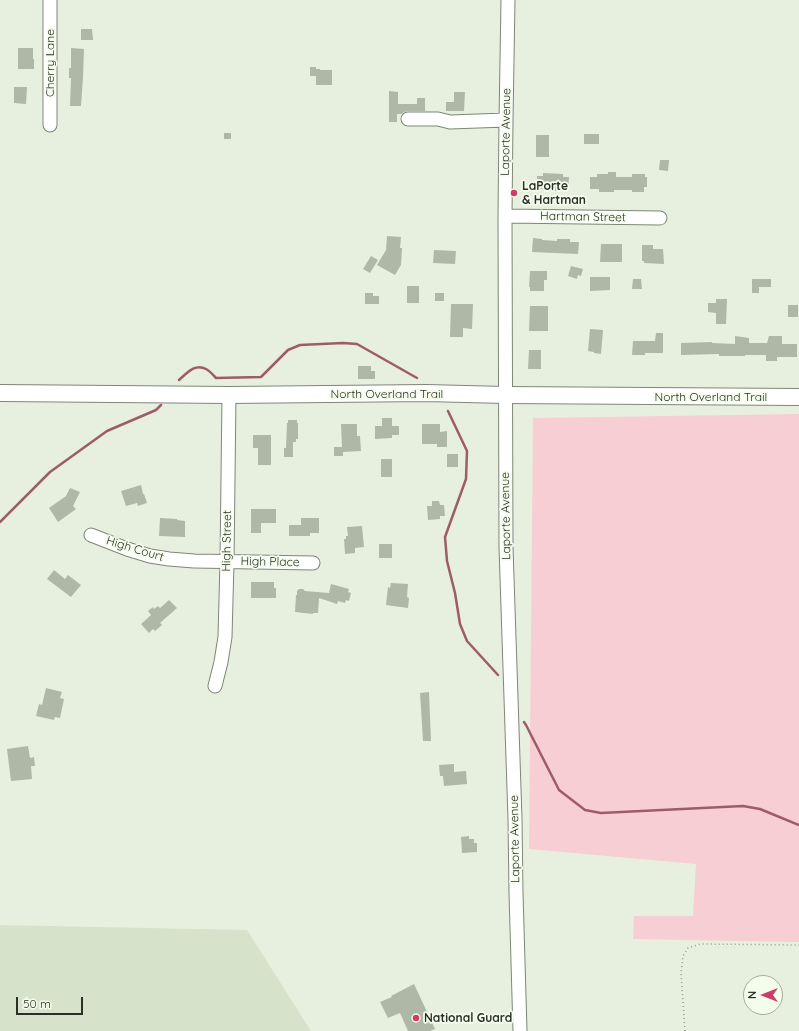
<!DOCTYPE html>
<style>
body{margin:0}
#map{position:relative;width:799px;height:1031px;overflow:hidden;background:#e7f0de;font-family:Quicksand,sans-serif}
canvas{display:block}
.north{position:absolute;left:743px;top:975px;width:40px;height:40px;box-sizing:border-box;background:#f4fdec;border:1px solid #a4ab9e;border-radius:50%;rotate:270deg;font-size:11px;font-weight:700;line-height:16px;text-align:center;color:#2b2f28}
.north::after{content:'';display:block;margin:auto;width:14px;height:18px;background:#cc3e67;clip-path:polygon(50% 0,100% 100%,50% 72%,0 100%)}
.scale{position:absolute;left:16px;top:997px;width:67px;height:18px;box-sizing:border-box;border:2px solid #2b2f28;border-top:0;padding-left:5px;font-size:12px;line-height:14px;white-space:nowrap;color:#2b2f28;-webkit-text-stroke:3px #f4fdec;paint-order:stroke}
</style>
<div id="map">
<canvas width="799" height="1031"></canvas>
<div class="north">N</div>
<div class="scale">50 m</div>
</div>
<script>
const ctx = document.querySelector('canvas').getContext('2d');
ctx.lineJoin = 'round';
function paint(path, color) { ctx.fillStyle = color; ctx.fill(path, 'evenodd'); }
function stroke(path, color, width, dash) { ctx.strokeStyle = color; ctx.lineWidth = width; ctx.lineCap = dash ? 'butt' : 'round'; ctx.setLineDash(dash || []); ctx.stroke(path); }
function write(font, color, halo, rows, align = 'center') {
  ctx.font = font + ' Quicksand,sans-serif'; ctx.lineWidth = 3.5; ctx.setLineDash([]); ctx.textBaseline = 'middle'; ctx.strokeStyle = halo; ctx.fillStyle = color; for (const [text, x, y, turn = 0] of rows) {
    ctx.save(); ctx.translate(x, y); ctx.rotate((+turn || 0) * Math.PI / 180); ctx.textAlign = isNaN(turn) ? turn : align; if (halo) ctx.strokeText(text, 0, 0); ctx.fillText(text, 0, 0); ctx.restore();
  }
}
const built = new Path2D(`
 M 0,925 L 247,930 L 311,1031 L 0,1031 Z`);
const green = new Path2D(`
 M 799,414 L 799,942 L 633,939 L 634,916 L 693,916 L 696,864 L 529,849 L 533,418 Z`);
const stream = new Path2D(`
 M 179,380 C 187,373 195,363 206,369 C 210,371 213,375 216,378 L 261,377 L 288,350 L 300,345 L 343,343 L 357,344 L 417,378
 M 448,411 L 467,451 L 466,479 L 445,537 L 447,561 L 455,593 L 460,624 L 467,641 L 498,675
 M 0,522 L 50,472 L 107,431 L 156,410 L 161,405
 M 524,722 L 526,725 L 559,790 L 585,810 L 601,813 L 743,806 L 760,809 L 799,825`);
const building = new Path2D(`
 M 81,29 L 92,29 L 93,40 L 81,40 Z
 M 18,48 L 33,48 L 33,59 L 34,59 L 34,69 L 18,69 Z
 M 71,48 L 84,49 L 83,78 L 81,106 L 70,106 L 71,78 L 69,78 L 69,68 L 71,68 Z
 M 310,67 L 316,67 L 316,69 L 320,69 L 320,70 L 332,70 L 332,85 L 316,85 L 316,76 L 310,76 Z
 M 14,87 L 27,87 L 26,104 L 14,103 Z
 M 389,91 L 398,92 L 398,104 L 417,104 L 417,98 L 425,98 L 425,111 L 408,111 L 404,112 L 402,114 L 397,114 L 397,122 L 389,122 Z
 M 454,92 L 465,92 L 464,111 L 446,111 L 446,102 L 454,102 Z
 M 224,133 L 231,133 L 231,139 L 224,139 Z
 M 584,134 L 599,134 L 599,144 L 584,144 Z
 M 536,135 L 549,135 L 549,157 L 536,157 Z
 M 660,160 L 669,160 L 668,171 L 659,170 Z
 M 608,172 L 616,172 L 616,177 L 632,177 L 632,174 L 645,174 L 645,177 L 647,177 L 647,187 L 644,187 L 644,192 L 632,192 L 632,190 L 614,190 L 614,192 L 599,192 L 599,189 L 590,189 L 590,177 L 597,177 L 597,174 L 608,174 Z
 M 543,173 L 563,174 L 563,177 L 569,177 L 568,190 L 560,190 L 560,191 L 545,191 L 545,189 L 537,189 L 537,176 L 543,176 Z
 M 387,236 L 401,237 L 400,248 L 402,248 L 401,265 L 395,275 L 377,265 L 386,250 Z
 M 533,238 L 542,239 L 542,240 L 557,241 L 557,239 L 570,239 L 570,242 L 579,242 L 578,254 L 532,252 Z
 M 601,244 L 622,244 L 622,262 L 600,262 Z
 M 642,245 L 653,245 L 653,249 L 663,249 L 664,264 L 644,263 L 644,261 L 642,261 Z
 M 434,250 L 456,251 L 455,264 L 433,263 Z
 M 371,256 L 378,260 L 370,273 L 363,269 Z
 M 571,266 L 583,269 L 581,276 L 578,275 L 577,279 L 568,276 Z
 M 530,271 L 547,271 L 547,280 L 544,280 L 544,291 L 530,291 L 530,287 L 529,287 Z
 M 590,277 L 610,277 L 610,290 L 590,291 Z
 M 633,279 L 641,279 L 642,289 L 632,289 Z
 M 752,279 L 771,279 L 771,287 L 759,287 L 759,293 L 752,293 Z
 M 407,286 L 419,286 L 419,303 L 407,303 Z
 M 365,293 L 373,293 L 373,296 L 379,296 L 379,304 L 365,304 Z
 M 435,293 L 444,293 L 444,301 L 435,301 Z
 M 716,299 L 727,299 L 726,324 L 716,324 L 716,313 L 708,312 L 708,303 L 716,303 Z
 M 451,304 L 473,304 L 472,329 L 463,328 L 463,337 L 450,337 Z
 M 788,305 L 798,305 L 798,317 L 788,317 Z
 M 530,306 L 548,306 L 548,331 L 529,331 Z
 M 590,329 L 603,330 L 601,354 L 594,353 L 594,352 L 588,351 Z
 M 656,333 L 663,333 L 663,353 L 645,353 L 645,355 L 632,355 L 633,341 L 655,341 Z
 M 735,336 L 749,338 L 749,343 L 767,343 L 769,336 L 782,336 L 782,344 L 797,344 L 797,357 L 777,357 L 777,361 L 766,361 L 766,355 L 745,355 L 745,356 L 719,356 L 719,354 L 681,355 L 681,343 L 712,342 L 712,343 L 735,344 Z
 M 529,350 L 541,350 L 541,369 L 528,369 Z
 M 358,366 L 371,366 L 371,371 L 375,371 L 375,379 L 358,379 Z
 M 382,418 L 392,418 L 392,426 L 399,426 L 399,435 L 392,435 L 392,438 L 375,439 L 375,426 L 382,426 Z
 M 288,420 L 297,420 L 297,423 L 298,423 L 298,439 L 296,439 L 296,442 L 293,442 L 293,457 L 284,457 L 284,448 L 286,448 L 287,423 L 288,423 Z
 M 341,424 L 357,424 L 357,436 L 360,436 L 361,451 L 343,452 L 343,456 L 334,456 L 334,447 L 342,447 Z
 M 422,424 L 440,424 L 440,432 L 447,431 L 447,447 L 437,447 L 437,444 L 422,444 Z
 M 253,435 L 271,435 L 271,465 L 258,465 L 258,448 L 253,448 Z
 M 447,454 L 458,454 L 458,467 L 447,467 Z
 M 381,459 L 392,459 L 392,477 L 381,477 Z
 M 141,485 L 143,494 L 144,494 L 147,503 L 138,506 L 137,503 L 126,506 L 121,491 Z
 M 70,488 L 80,492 L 73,506 L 76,509 L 58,522 L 49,508 L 66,496 Z
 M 432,501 L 439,501 L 440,505 L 444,505 L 445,516 L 440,516 L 440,519 L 428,520 L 427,506 L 432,506 Z
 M 251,509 L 276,509 L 276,523 L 261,523 L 261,533 L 251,533 Z
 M 160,518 L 177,519 L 177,520 L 185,521 L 185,537 L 159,536 Z
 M 301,518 L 319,518 L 319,533 L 310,533 L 310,536 L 289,536 L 289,525 L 301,525 Z
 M 362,526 L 364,547 L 355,548 L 355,553 L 345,554 L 344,539 L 346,539 L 346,536 L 348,536 L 347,527 Z
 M 379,544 L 392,544 L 392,558 L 379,558 Z
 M 54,570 L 65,579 L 68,575 L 81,585 L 71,597 L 47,579 Z
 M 251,582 L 274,582 L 274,588 L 276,588 L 276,598 L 251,598 Z
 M 391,583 L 408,584 L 407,597 L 409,598 L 408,608 L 386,605 L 388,587 L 390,588 Z
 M 331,584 L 349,589 L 348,592 L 351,593 L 349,601 L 346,600 L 345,603 L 338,601 L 337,604 L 319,598 L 318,613 L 313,613 L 313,614 L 295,612 L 296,595 L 297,595 L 297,591 L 299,589 L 303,589 L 305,591 L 329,593 Z
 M 169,600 L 177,608 L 160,623 L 162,625 L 155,631 L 153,629 L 149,633 L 141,624 L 151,615 L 148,611 L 153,607 L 154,609 L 158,606 L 160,608 Z
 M 46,688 L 62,692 L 60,698 L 64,699 L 60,718 L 55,717 L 54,720 L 36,716 L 39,704 L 42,705 Z
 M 429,692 L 431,741 L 423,741 L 420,693 Z
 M 28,746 L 30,758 L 34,757 L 35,766 L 31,766 L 32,779 L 11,781 L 7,749 Z
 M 454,764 L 454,772 L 466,771 L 467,784 L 444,786 L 443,776 L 440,776 L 439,765 Z
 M 469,836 L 469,839 L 474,839 L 474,843 L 477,843 L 477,852 L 462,853 L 461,837 Z
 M 414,984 L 435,1029 L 430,1031 L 408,1031 L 400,1013 L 388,1018 L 380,1002 L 392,997 L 391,996 Z`);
const path = new Path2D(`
 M 685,1031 L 681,973 L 683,956 L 688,948 L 700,944 L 799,945`);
const minor = new Path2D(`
 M 508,0 L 506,120 L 505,216 L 506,547 L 515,819 L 516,893 L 520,1031
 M 408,119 L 438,119 L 450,122 L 506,120
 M 50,125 L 50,0
 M 505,216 L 660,218
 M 91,535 L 127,549 L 150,556 L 169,559 L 194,561 L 313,563
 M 215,686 L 221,662 L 225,637 L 227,562 L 229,395`);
const major = new Path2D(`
 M 0,393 L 229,395 L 426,393 L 505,395 L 799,397`);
const markers = [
 [514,193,4,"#cc3e67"],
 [416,1018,4,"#cc3e67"]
];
const streetNames = [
 ["Cherry Lane",50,63,-90],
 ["Laporte Avenue",506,132,-89],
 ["Hartman Street",583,217,1],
 ["North Overland Trail",387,394],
 ["North Overland Trail",711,397],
 ["Laporte Avenue",506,516,-91],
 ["High Street",227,541,-89],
 ["High Court",135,549,17],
 ["High Place",270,562,1],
 ["Laporte Avenue",515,839,-91]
];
const poiNames = [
 ["LaPorte",522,186],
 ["& Hartman",522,200],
 ["National Guard",424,1018]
];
paint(built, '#d7e2ca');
paint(green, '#f8ced5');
stroke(stream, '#9d5c68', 2.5);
paint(building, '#afb7a7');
stroke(minor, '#7f8677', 15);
stroke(major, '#7f8677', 18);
stroke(path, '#959c8f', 1.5, [1, 3]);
stroke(minor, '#fff', 13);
stroke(major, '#fff', 16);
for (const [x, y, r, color] of markers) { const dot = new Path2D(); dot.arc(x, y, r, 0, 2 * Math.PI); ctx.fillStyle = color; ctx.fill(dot); stroke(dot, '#f4fdec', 1.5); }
write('12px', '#2b2f28', '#f4fdec', streetNames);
write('bold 12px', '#2b2f28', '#f4fdec', poiNames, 'left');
</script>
